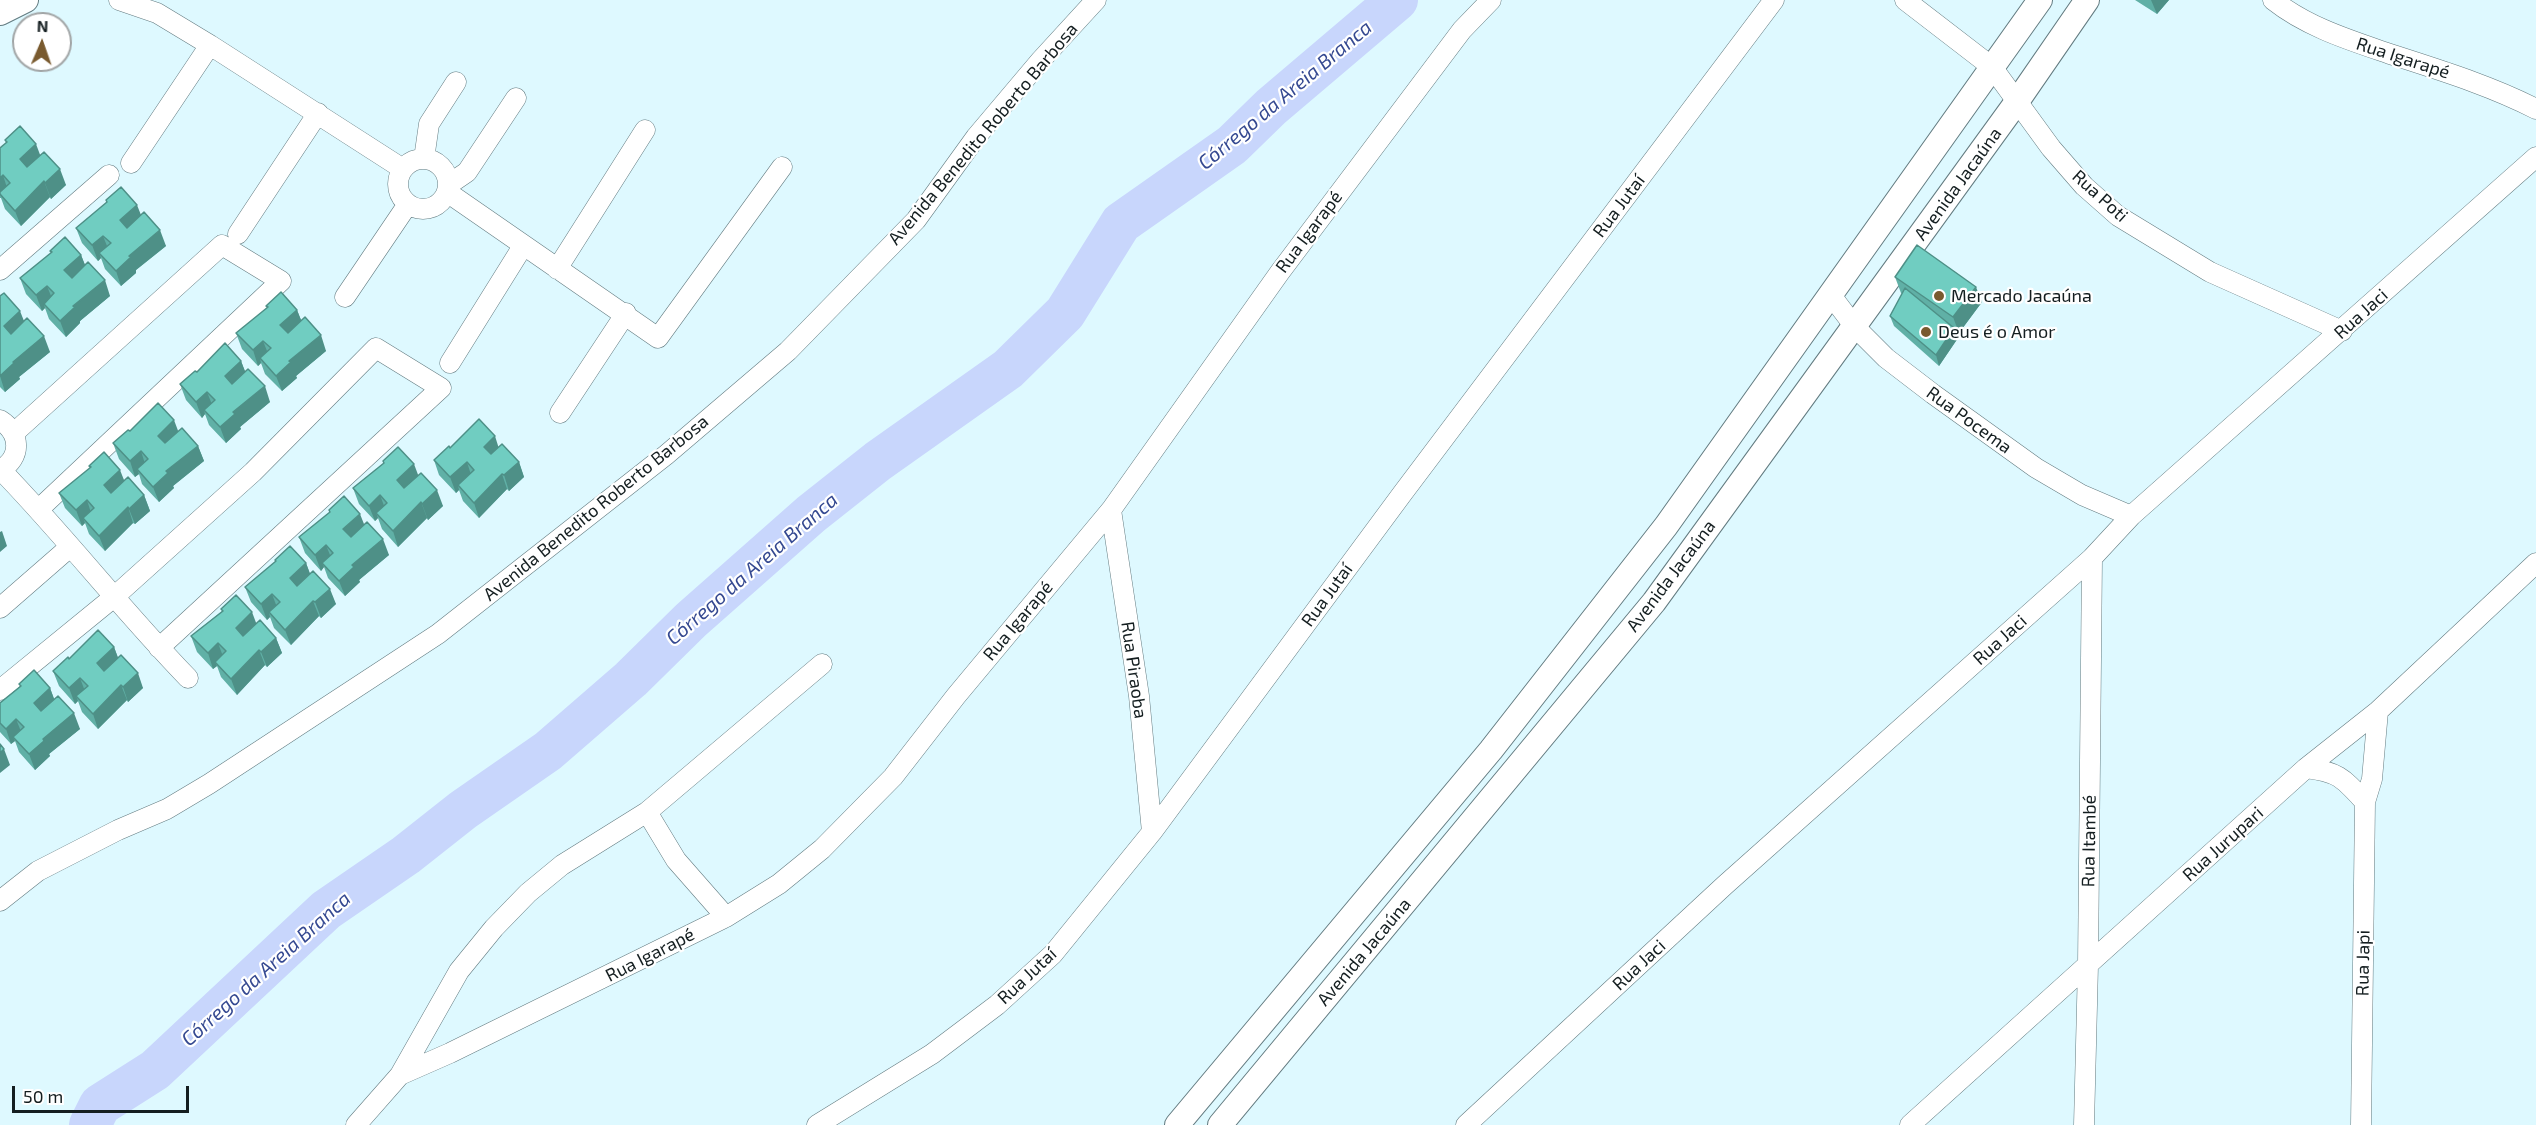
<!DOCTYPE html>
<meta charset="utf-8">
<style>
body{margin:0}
#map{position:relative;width:2536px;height:1125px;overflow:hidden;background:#def9ff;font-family:"Exo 2",sans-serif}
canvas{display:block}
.north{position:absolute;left:12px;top:12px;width:60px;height:60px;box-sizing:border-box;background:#fff;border:2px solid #a1a5a6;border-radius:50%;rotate:2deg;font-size:16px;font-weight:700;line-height:24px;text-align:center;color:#141e20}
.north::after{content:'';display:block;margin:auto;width:21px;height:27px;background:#795a2f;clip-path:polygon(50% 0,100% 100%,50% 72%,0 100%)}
.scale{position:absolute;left:12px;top:1086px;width:177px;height:27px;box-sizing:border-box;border:3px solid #141e20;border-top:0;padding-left:8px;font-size:18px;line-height:21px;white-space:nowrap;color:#141e20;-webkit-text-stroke:4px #fff;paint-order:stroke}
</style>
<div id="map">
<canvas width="2536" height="1125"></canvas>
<div class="north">N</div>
<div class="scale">50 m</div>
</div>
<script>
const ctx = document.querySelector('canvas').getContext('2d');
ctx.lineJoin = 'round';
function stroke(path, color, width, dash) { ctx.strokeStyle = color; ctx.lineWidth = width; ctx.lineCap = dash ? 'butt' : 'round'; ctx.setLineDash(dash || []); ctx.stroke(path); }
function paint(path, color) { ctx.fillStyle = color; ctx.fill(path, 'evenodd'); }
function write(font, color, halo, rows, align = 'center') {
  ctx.font = font + ' "Exo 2",sans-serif'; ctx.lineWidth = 4.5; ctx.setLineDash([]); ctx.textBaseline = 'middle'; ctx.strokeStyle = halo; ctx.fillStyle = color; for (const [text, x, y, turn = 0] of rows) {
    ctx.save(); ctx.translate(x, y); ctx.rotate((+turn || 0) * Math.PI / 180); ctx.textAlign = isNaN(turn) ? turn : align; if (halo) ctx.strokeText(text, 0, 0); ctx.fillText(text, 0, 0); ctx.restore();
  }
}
const river = new Path2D(`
 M 90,1125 L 100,1105 L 155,1070 L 326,910 L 406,855 L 463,810 L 548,751 L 631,679 L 691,620 L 811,514 L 878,461 L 1008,369 L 1065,313 L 1121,223 L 1232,145 L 1271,107 L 1397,0`);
const minor = new Path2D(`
 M 119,0 L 157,13 L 210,45 L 403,169
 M 1905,0 L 1992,67 L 2051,148 L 2084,186 L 2118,216 L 2210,272 L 2342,331
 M 2273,0 C 2307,27 2349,40 2390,54 C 2439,70 2489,85 2536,109
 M 424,159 L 429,124 L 456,82
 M398 184a25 25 0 1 1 50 0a25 25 0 1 1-50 0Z
 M 131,163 L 210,45
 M 448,185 L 467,172 L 516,98
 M 447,192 L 658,338 L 782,167
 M 238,234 L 318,113
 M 557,269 L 645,130
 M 0,270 L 109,175
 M 1830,294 L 1855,327 L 1886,358 L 1933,394 L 2036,468 L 2082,495 L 2131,516
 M 345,297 L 408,204
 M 450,363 L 523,246
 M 560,413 L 626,313
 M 0,420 C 21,433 22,458 0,470
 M 14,433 L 222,245 L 281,281 L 39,509
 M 1,470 C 66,537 123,611 188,678
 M 1111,510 L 1139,696 L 1152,832
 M 0,608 L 70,547
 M 0,690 L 114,597 L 253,472 L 376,348 L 441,388 L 159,648
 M 2306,768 C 2339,772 2343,778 2365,802
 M 647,812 L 676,860 L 726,917
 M 0,901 L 38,871 L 118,830 L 167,809 L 209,784 L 438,634 L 666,455 L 788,351 L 916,220 L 976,137 L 1041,60 L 1096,0
 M 400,1075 L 450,1053 L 726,917 L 779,884 L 822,849 L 893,777 L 956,696 L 1111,510 L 1280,272 L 1462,30 L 1491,0
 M 356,1125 L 400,1075 L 459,971 L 494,928 L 528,893 L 562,865 L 647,812 L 822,664
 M 817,1125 L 932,1054 L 997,1005 L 1053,954 L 1152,832 L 1402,494 L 1774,0
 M 1466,1125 L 1725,885 L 2092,558 L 2131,516 L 2536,157
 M 1910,1125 L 2306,768 L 2378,711 L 2536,563
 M 2084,1125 L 2088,965 L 2092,558
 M 2361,1125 L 2365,802 L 2372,779 L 2378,711`);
const tertiary = new Path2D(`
 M 0,13 L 26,0
 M 1177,1125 L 1491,750 L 1666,526 L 2040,0
 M 1220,1125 L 1654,602 L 2016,103 L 2087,0`);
const wall = new Path2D(`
 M 2135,0 L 2169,0 L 2157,14 Z
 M 5,140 L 40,155 L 66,185 L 51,199 L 50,197 L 21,226 L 5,209 L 1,198 L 0,198 L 0,148 L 6,143 Z
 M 106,200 L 141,215 L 166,246 L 136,270 L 136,273 L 121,286 L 105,269 L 101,258 L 98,261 L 82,243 L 76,228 L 107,203 Z
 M 50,251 L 81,255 L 85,265 L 110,296 L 80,321 L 80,323 L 66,337 L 49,319 L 45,308 L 42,311 L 26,294 L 20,278 L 51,253 Z
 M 1895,277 L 1982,302 L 1959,333 L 1955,330 L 1958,338 L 1939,366 L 1894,326 L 1890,316 L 1902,294 L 1901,293 Z
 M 0,296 L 24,321 L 50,352 L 19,377 L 20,379 L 5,392 L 0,387 Z
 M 266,306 L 297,310 L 301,320 L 326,351 L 296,376 L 297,378 L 282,391 L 265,374 L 261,363 L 258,366 L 242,349 L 236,333 L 267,308 Z
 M 241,361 L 245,372 L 270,402 L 240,427 L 241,429 L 226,443 L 209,425 L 205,414 L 202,418 L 186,400 L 180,384 L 197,372 Z
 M 130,431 L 178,431 L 198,446 L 204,461 L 173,486 L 174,488 L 159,502 L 142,484 L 139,474 L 135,477 L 119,459 L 113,443 Z
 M 499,447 L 519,462 L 524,477 L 509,491 L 507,489 L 479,518 L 463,501 L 459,490 L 456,493 L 439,475 L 434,460 Z
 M 383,461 L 418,476 L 443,506 L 428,520 L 427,518 L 398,547 L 382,529 L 378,518 L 375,521 L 359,504 L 353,488 L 384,463 Z
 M 89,466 L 124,480 L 144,495 L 150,511 L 135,524 L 133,523 L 105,551 L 89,534 L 85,523 L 82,526 L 65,508 L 59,493 L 90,468 Z
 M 329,510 L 364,525 L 389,555 L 359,580 L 360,582 L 345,596 L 328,578 L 324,567 L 321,571 L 305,553 L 299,537 L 330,512 Z
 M 275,560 L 306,563 L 310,574 L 336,604 L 321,618 L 319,616 L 291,645 L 274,628 L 270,617 L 267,620 L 251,602 L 245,587 L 276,562 Z
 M 221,609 L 256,623 L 276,638 L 282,653 L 267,667 L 265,665 L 237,695 L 221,677 L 217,666 L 213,669 L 197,652 L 191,636 L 222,611 Z
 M 114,647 L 118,658 L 143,688 L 128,702 L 127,700 L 98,729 L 82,712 L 78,701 L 75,704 L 59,686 L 53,671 L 69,659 Z
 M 19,684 L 50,688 L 54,699 L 80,729 L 49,754 L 50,756 L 35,770 L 19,752 L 15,741 L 11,744 L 0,732 L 0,703 L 20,686 Z`);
const shadedWall = new Path2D(`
 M 2151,0 L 2169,0 L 2157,14 Z
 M 36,144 L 42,160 L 26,175 L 20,159 Z
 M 60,169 L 66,185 L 51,199 L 45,183 Z
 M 3,175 L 8,191 L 0,194 L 0,178 Z
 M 44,181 L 50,197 L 21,226 L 15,211 Z
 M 137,205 L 143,220 L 126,235 L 120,220 Z
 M 160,230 L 166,246 L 136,270 L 136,273 L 121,286 L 116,271 L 129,256 Z
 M 103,236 L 109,251 L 99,253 L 101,258 L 98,261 L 92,245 Z
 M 81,255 L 87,270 L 70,285 L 64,270 Z
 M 105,280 L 110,296 L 80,321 L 80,323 L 66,337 L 60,321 L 73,306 Z
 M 47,286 L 53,301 L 44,304 L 45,308 L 42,311 L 36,295 Z
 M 1976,287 L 1982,302 L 1959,333 L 1953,317 Z
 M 297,310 L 303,325 L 286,340 L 280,325 Z
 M 20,311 L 26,326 L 9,341 L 4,326 Z
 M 1954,328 L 1958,338 L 1939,366 L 1936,355 Z
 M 321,335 L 326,351 L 296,376 L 297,378 L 282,391 L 276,376 L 289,361 Z
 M 44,336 L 50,352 L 19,377 L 20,379 L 5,392 L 0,376 L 13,362 Z
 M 263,341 L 269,356 L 260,358 L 261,363 L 258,366 L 253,350 Z
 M 241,361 L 247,376 L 230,392 L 225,376 Z
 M 265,386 L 270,402 L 240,427 L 241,429 L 226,443 L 220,427 L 233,412 Z
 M 207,392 L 213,407 L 204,410 L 205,414 L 202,418 L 196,402 Z
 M 174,420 L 180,436 L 164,451 L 158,436 Z
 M 495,436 L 500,452 L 490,462 L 484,447 Z
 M 198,446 L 204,461 L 173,486 L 174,488 L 159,502 L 153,487 L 166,471 Z
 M 141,451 L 146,467 L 137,469 L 139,474 L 135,477 L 130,461 Z
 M 467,462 L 472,478 L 458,485 L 459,490 L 456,493 L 450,477 Z
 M 519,462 L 524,477 L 509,491 L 504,475 Z
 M 414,464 L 420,480 L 403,496 L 397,480 Z
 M 120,470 L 126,485 L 110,500 L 104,485 Z
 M 502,474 L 507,489 L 479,518 L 474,503 Z
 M 437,490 L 443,506 L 428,520 L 422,504 Z
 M 144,495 L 150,511 L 135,524 L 129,509 Z
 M 380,495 L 386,511 L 376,513 L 378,518 L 375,521 L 369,506 Z
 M 87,500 L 92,516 L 83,518 L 85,523 L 82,526 L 76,510 Z
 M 421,502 L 427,518 L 398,547 L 393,531 Z
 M 128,507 L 133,523 L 105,551 L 99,536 Z
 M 360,514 L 366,529 L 349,545 L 343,529 Z
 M 2,531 L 7,546 L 0,552 L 0,532 Z
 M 383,539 L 389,555 L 359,580 L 360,582 L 345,596 L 339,581 L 352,565 Z
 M 326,545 L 332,560 L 322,563 L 324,567 L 321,571 L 315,555 Z
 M 306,563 L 312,579 L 295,594 L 290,578 Z
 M 330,589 L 336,604 L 321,618 L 315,602 Z
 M 272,594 L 278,610 L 269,612 L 270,617 L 267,620 L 261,604 Z
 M 313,601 L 319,616 L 291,645 L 285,630 Z
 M 252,612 L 258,628 L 241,643 L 236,628 Z
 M 276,638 L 282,653 L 267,667 L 261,652 Z
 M 218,643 L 224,659 L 215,662 L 217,666 L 213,669 L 208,653 Z
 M 114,647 L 120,663 L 103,678 L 97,663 Z
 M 259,650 L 265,665 L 237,695 L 231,679 Z
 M 138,673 L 143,688 L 128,702 L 123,687 Z
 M 80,678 L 86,694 L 76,696 L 78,701 L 75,704 L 69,688 Z
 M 121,685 L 127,700 L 98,729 L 93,714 Z
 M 50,688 L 56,704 L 39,719 L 34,703 Z
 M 74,713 L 80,729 L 49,754 L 50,756 L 35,770 L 29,754 L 43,739 Z
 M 16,719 L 22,734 L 13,737 L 15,741 L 11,744 L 6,729 Z
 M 4,749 L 10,765 L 0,773 L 0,753 Z`);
const building = new Path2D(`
 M 20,126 L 36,144 L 20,159 L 27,167 L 44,152 L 60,169 L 45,183 L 44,181 L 15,211 L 0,194 L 0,192 L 10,183 L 3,175 L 0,178 L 0,148 L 7,142 L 5,140 Z
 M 121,187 L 137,205 L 120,220 L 127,228 L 144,212 L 160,230 L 129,256 L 131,257 L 116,271 L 99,253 L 111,243 L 103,236 L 92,245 L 76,228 L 107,202 L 106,200 Z
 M 65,237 L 81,255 L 64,270 L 72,278 L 88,262 L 105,280 L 73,306 L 75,307 L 60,321 L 44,304 L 54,293 L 47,286 L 36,295 L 20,278 L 52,252 L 50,251 Z
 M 1917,245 L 1976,287 L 1953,317 L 1895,277 Z
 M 1905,288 L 1954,328 L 1936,355 L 1890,316 Z
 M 281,292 L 297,310 L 280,325 L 288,333 L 305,317 L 321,335 L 289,361 L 291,362 L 276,376 L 260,358 L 271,348 L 263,341 L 253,350 L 236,333 L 268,307 L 266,306 Z
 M 4,293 L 20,311 L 4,326 L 11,334 L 27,318 L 44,336 L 13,362 L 14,363 L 0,376 L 0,296 Z
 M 225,343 L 241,361 L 225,376 L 232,384 L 248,369 L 265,386 L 233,412 L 235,414 L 220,427 L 204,410 L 215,400 L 207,392 L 196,402 L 180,384 L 195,371 L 197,372 Z
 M 158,403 L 174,420 L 158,436 L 165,443 L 182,428 L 198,446 L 166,471 L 168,473 L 153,487 L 137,469 L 148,459 L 141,451 L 130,461 L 113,443 L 128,430 L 130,431 Z
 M 479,419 L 495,436 L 484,447 L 491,454 L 502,444 L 519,462 L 504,475 L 502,474 L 474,503 L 458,485 L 474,470 L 467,462 L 450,477 L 434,460 L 449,446 L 450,448 Z
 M 398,447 L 414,464 L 397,480 L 404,488 L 421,473 L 437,490 L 422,504 L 421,502 L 393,531 L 376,513 L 387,503 L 380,495 L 369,506 L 353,488 L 384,463 L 383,461 Z
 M 104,452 L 120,470 L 104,485 L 111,493 L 128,477 L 144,495 L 129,509 L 128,507 L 99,536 L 83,518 L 94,508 L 87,500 L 76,510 L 59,493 L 91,467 L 89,466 Z
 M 344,496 L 360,514 L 343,529 L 351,537 L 367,522 L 383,539 L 352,565 L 354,567 L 339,581 L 322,563 L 333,553 L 326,545 L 315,555 L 299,537 L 330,512 L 329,510 Z
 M 290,546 L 306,563 L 290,578 L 297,586 L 313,571 L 330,589 L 315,602 L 313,601 L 285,630 L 269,612 L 280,602 L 272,594 L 261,604 L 245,587 L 276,561 L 275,560 Z
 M 236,595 L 252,612 L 236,628 L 243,636 L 260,620 L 276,638 L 261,652 L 259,650 L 231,679 L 215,662 L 226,651 L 218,643 L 208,653 L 191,636 L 223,611 L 221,609 Z
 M 98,630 L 114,647 L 97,663 L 104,671 L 121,655 L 138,673 L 123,687 L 121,685 L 93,714 L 76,696 L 88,686 L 80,678 L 69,688 L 53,671 L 68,657 L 69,659 Z
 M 34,670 L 50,688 L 34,703 L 41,711 L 58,696 L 74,713 L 43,739 L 44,741 L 29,754 L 13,737 L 24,727 L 16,719 L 6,729 L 0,723 L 0,703 L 21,686 L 19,684 Z
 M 0,744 L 4,749 L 0,753 Z`);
const markers = [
 [1939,296,6,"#795a2f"],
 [1926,332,6,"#795a2f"]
];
const streetNames = [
 ["Rua Igarapé",2403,58,18],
 ["Avenida Benedito Roberto Barbosa",983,134,-50],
 ["Avenida Jacaúna",1958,184,-54],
 ["Rua Poti",2100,196,42],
 ["Rua Jutaí",1619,206,-53],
 ["Rua Igarapé",1309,232,-53],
 ["Rua Jaci",2361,314,-42],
 ["Rua Pocema",1969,420,36],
 ["Avenida Benedito Roberto Barbosa",596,508,-39],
 ["Avenida Jacaúna",1671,576,-53],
 ["Rua Jutaí",1327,595,-54],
 ["Rua Igarapé",1018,621,-50],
 ["Rua Jaci",2000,640,-42],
 ["Rua Piraoba",1134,670,82],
 ["Rua Itambé",2089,841,-89],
 ["Rua Jurupari",2223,844,-42],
 ["Avenida Jacaúna",1364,952,-50],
 ["Rua Igarapé",650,955,-27],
 ["Rua Japi",2363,963,-89],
 ["Rua Jaci",1639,965,-43],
 ["Rua Jutaí",1027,976,-43]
];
const poiNames = [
 ["Mercado Jacaúna",1951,296],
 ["Deus é o Amor",1938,332]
];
const waterNames = [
 ["Córrego da Areia Branca",1285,95,-40],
 ["Córrego da Areia Branca",752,569,-41],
 ["Córrego da Areia Branca",266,969,-42]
];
stroke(river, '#c8d6fc', 42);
stroke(minor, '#637b80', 21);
stroke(tertiary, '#637b80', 26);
stroke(minor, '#fff', 20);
stroke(tertiary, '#fff', 24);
paint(wall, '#60b0a6');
paint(shadedWall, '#4e9087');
paint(building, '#70cdc1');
stroke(building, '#4e9087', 1.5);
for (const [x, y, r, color] of markers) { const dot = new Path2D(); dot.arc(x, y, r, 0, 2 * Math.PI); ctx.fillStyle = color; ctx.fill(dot); stroke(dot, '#fff', 2); }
write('18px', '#141e20', '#fff', streetNames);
write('18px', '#141e20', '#fff', poiNames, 'left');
write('italic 20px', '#354991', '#fff', waterNames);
</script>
